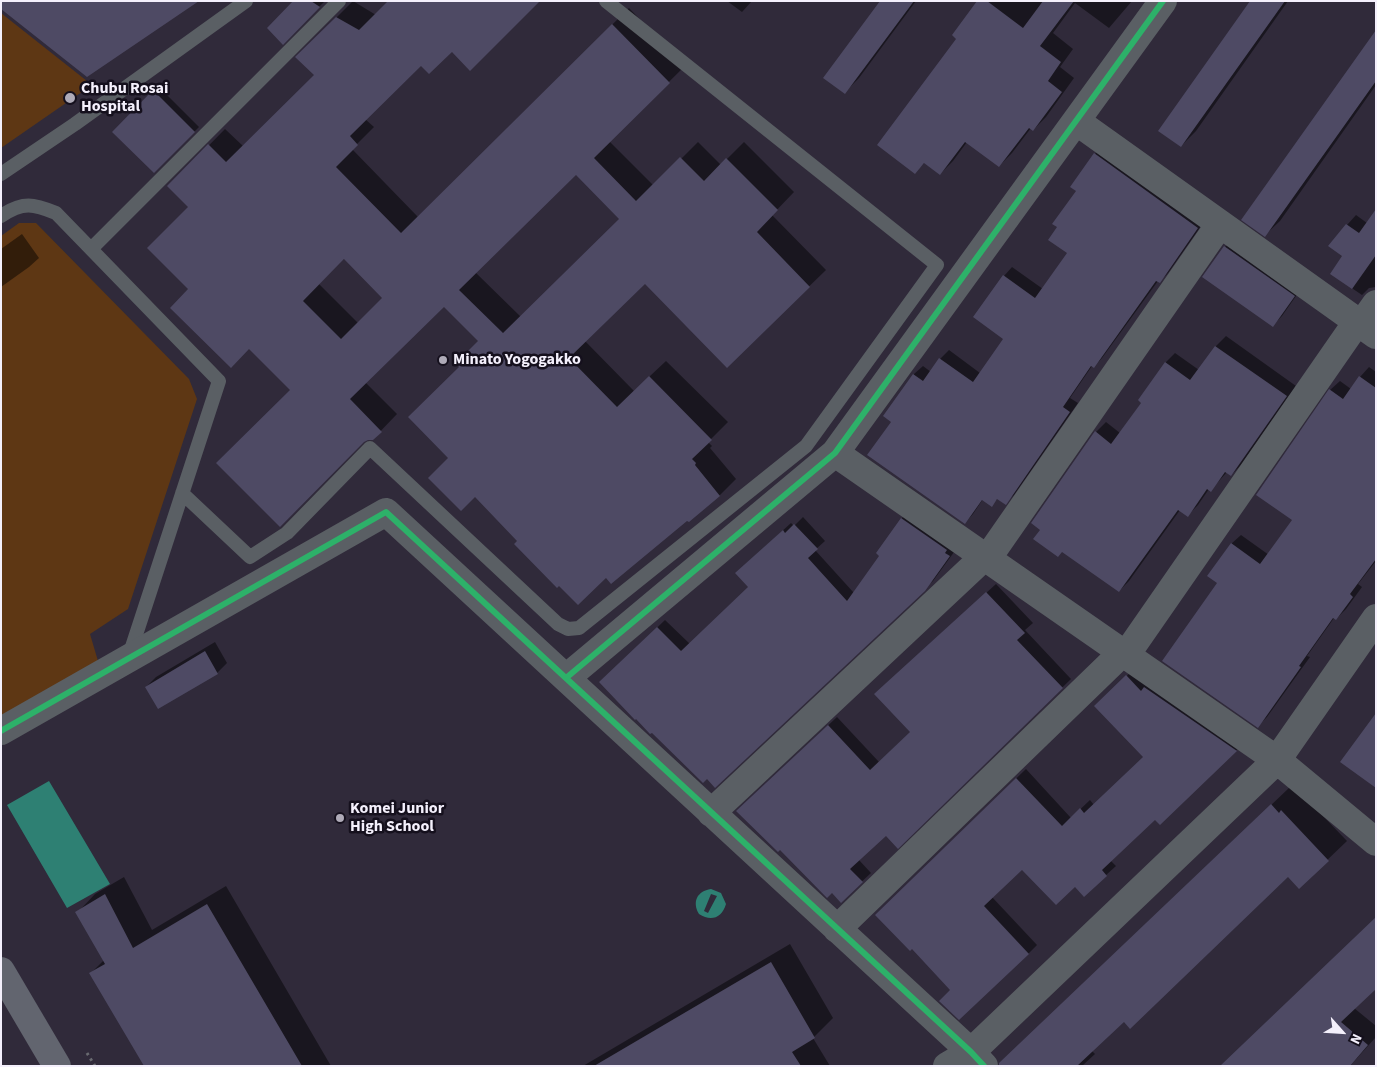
<!DOCTYPE html>
<style>
body{margin:0}
#map{position:relative;width:1377px;height:1067px;overflow:hidden;background:#302a3a;font-family:"Source Sans 3",sans-serif}
canvas{display:block}
.frame{position:absolute;inset:0;border:2px solid #f4f0fc;pointer-events:none}
.north{position:absolute;left:1317px;top:1007px;width:50px;height:50px;-webkit-text-stroke:4px #15101d;paint-order:stroke;rotate:116deg;font-size:14px;font-weight:700;line-height:20px;text-align:center;color:#f4f0fc}
.north::after{content:'';display:block;margin:auto;width:18px;height:22px;background:#f4f0fc;clip-path:polygon(50% 0,100% 100%,50% 72%,0 100%)}
</style>
<div id="map">
<canvas width="1377" height="1067"></canvas>
<div class="frame"></div>
<div class="north">N</div>
</div>
<script>
const ctx = document.querySelector('canvas').getContext('2d');
ctx.lineJoin = 'round';
function paint(path, color) { ctx.fillStyle = color; ctx.fill(path, 'evenodd'); }
function stroke(path, color, width, dash) { ctx.strokeStyle = color; ctx.lineWidth = width; ctx.lineCap = dash ? 'butt' : 'round'; ctx.setLineDash(dash || []); ctx.stroke(path); }
function write(font, color, halo, rows, align = 'center') {
  ctx.font = font + ' "Source Sans 3",sans-serif'; ctx.lineWidth = 5; ctx.setLineDash([]); ctx.textBaseline = 'middle'; ctx.strokeStyle = halo; ctx.fillStyle = color; for (const [text, x, y, turn = 0] of rows) {
    ctx.save(); ctx.translate(x, y); ctx.rotate((+turn || 0) * Math.PI / 180); ctx.textAlign = isNaN(turn) ? turn : align; if (halo) ctx.strokeText(text, 0, 0); ctx.fillText(text, 0, 0); ctx.restore();
  }
}
const green = new Path2D(`
 M 1,13 L 92,85 L 1,148 Z
 M 19,223 L 36,223 L 189,379 L 197,399 L 128,609 L 90,634 L 98,661 L 1,718 L 1,236 Z`);
const water = new Path2D(`
 M 49,781 L 110,884 L 67,908 L 7,805 Z
 M 711,889 L 721,893 L 726,904 C 722,918 711,922 699,914 C 692,902 697,891 711,889 ZM 711,894 L 717,896 L 708,913 L 704,911 Z`);
const shadow = new Path2D(`
 M 295,1 L 324,2 L 287,38 Z
 M 353,1 L 376,15 L 452,51 L 421,64 L 365,119 L 374,127 L 352,149 L 418,217 L 629,8 L 685,66 L 609,141 L 654,186 L 698,142 L 721,165 L 744,142 L 794,192 L 772,215 L 826,270 L 727,366 L 645,282 L 585,341 L 634,391 L 666,361 L 728,422 L 708,442 L 712,446 L 710,448 L 736,479 L 719,496 L 606,576 L 519,541 L 450,458 L 461,367 L 479,341 L 444,305 L 365,382 L 397,414 L 373,439 L 291,389 L 190,289 L 190,207 L 169,186 L 225,129 L 243,146 L 316,75 L 297,57 ZM 576,174 L 620,219 L 521,317 L 475,272 ZM 345,258 L 384,298 L 358,323 L 319,284 Z
 M 727,1 L 752,1 L 742,12 Z
 M 882,1 L 916,1 L 859,78 L 845,92 Z
 M 978,1 L 1132,1 L 1109,28 L 1075,3 L 1053,33 L 1073,49 L 1060,67 L 1074,78 L 1046,117 L 1033,130 L 1031,128 L 1012,153 L 999,166 L 967,142 L 953,161 L 940,174 L 925,162 L 915,172 L 958,38 Z
 M 1251,1 L 1288,1 L 1196,131 L 1181,146 Z
 M 1376,32 L 1376,85 L 1280,221 L 1265,235 Z
 M 158,86 L 199,127 L 154,172 L 114,132 Z
 M 1104,145 L 1206,219 L 1168,273 L 1159,282 L 1158,281 L 1102,358 L 1094,367 L 1092,366 L 1070,398 L 1078,403 L 1014,495 L 1005,503 L 998,498 L 991,505 L 983,499 L 973,514 L 965,523 L 893,421 L 885,416 L 914,374 L 923,366 L 931,372 L 940,359 L 949,350 L 980,373 L 1005,339 L 1004,276 L 1012,267 L 1043,289 L 1069,253 L 1077,191 L 1095,154 Z
 M 1376,211 L 1376,287 L 1369,288 L 1362,295 L 1331,274 L 1344,256 L 1347,225 L 1356,215 L 1367,223 Z
 M 22,234 L 39,258 L 29,267 L 1,287 L 1,249 Z
 M 1235,237 L 1303,286 L 1282,316 L 1273,325 L 1204,276 L 1225,247 Z
 M 1226,336 L 1296,386 L 1241,465 L 1231,475 L 1227,472 L 1210,491 L 1209,489 L 1198,505 L 1188,515 L 1180,510 L 1129,581 L 1119,591 L 1096,432 L 1106,422 L 1120,433 L 1142,402 L 1165,363 L 1175,353 L 1199,370 L 1216,346 Z
 M 1369,367 L 1376,372 L 1376,561 L 1358,584 L 1362,587 L 1346,609 L 1336,619 L 1334,618 L 1307,656 L 1310,657 L 1267,717 L 1258,726 L 1219,583 L 1231,544 L 1241,535 L 1269,555 L 1293,520 L 1330,390 L 1340,381 L 1351,389 L 1360,377 Z
 M 909,511 L 957,548 L 933,581 L 707,778 L 601,682 L 665,620 L 690,644 L 750,587 L 745,565 L 791,523 L 794,526 L 803,517 L 825,541 L 815,550 L 854,593 L 881,556 L 902,518 Z
 M 996,584 L 1033,623 L 1025,630 L 1071,679 L 898,847 L 886,834 L 859,860 L 871,873 L 841,901 L 747,802 L 837,717 L 879,762 L 912,731 L 885,685 Z
 M 215,642 L 227,663 L 217,673 L 146,687 L 156,677 Z
 M 1136,667 L 1245,742 L 1160,823 L 1155,818 L 1110,860 L 1116,866 L 1084,895 L 1075,885 L 1022,868 L 992,897 L 1037,945 L 1028,954 L 952,990 L 930,862 L 1026,769 L 1071,818 L 1090,800 L 1094,805 L 1145,756 L 1096,706 Z
 M 1290,787 L 1301,793 L 1347,841 L 1299,887 L 1288,876 L 1124,1020 L 1091,1050 L 1095,1054 L 1082,1066 L 1022,1066 L 1029,1036 Z
 M 124,877 L 152,930 L 226,886 L 331,1066 L 145,1066 L 91,973 L 104,960 L 77,913 L 95,894 Z
 M 790,944 L 833,1018 L 813,1038 L 830,1066 L 583,1066 Z
 M 1354,1008 L 1376,1026 L 1376,1037 L 1350,1066 L 1221,1066 Z`);
const building = new Path2D(`
 M 1,1 L 199,1 L 87,77 L 1,9 Z
 M 293,1 L 311,1 L 320,7 L 283,45 L 267,28 Z
 M 388,1 L 540,1 L 470,71 L 452,52 L 429,74 L 421,66 L 350,136 L 358,145 L 336,167 L 401,233 L 612,24 L 670,83 L 594,158 L 636,201 L 680,157 L 704,181 L 726,158 L 778,210 L 757,232 L 810,287 L 727,368 L 645,284 L 569,358 L 617,407 L 649,376 L 712,440 L 692,459 L 696,463 L 695,465 L 720,496 L 689,522 L 687,521 L 611,584 L 606,578 L 578,605 L 559,586 L 557,588 L 514,544 L 517,541 L 475,497 L 461,511 L 428,478 L 448,458 L 408,417 L 459,367 L 456,363 L 478,341 L 444,307 L 350,399 L 382,432 L 373,440 L 368,440 L 364,442 L 280,527 L 216,463 L 290,390 L 249,349 L 231,368 L 170,308 L 188,289 L 147,248 L 188,207 L 167,186 L 208,144 L 226,162 L 314,75 L 295,57 L 336,17 L 359,30 ZM 576,175 L 619,219 L 503,333 L 459,290 ZM 344,259 L 382,298 L 341,339 L 303,301 Z
 M 880,1 L 914,1 L 845,94 L 823,78 Z
 M 977,1 L 987,1 L 1023,28 L 1043,1 L 1074,1 L 1040,46 L 1061,62 L 1048,81 L 1062,92 L 1033,131 L 1029,128 L 999,167 L 965,142 L 940,175 L 924,163 L 915,174 L 877,145 L 956,39 L 952,35 Z
 M 1250,1 L 1285,1 L 1181,147 L 1158,131 Z
 M 1376,30 L 1376,81 L 1265,237 L 1241,220 Z
 M 153,90 L 195,132 L 154,173 L 112,132 Z
 M 1094,153 L 1198,228 L 1160,283 L 1156,281 L 1094,368 L 1091,366 L 1063,407 L 1070,412 L 1006,505 L 997,499 L 992,507 L 982,500 L 965,524 L 867,455 L 891,422 L 883,416 L 913,374 L 923,381 L 939,358 L 973,382 L 1003,339 L 973,317 L 1003,275 L 1035,298 L 1067,253 L 1048,240 L 1057,227 L 1052,224 L 1076,191 L 1070,187 Z
 M 1376,209 L 1376,255 L 1352,289 L 1330,274 L 1342,256 L 1328,246 L 1346,224 L 1359,233 Z
 M 1224,246 L 1295,296 L 1273,327 L 1202,277 Z
 M 1215,346 L 1287,396 L 1231,476 L 1225,472 L 1211,492 L 1207,489 L 1188,517 L 1178,510 L 1119,592 L 1062,552 L 1058,557 L 1033,539 L 1040,530 L 1031,523 L 1095,431 L 1111,444 L 1141,403 L 1138,400 L 1165,362 L 1190,380 Z
 M 1359,376 L 1376,388 L 1376,559 L 1350,594 L 1353,597 L 1336,620 L 1333,618 L 1299,666 L 1301,667 L 1258,728 L 1162,661 L 1217,583 L 1207,576 L 1231,543 L 1260,564 L 1292,520 L 1256,495 L 1329,389 L 1343,399 Z
 M 901,518 L 947,550 L 945,553 L 950,556 L 925,591 L 715,788 L 707,779 L 703,783 L 652,733 L 650,734 L 636,719 L 635,720 L 599,682 L 657,627 L 681,651 L 748,587 L 735,573 L 783,530 L 785,533 L 794,524 L 818,549 L 808,558 L 847,601 L 879,556 L 876,553 Z
 M 986,592 L 1025,633 L 1017,640 L 1063,688 L 898,849 L 886,836 L 850,869 L 863,882 L 841,903 L 832,893 L 827,898 L 780,850 L 778,852 L 736,811 L 828,725 L 870,770 L 910,732 L 874,694 Z
 M 205,651 L 218,674 L 158,709 L 145,687 Z
 M 1126,675 L 1141,691 L 1144,687 L 1237,751 L 1160,825 L 1155,820 L 1102,870 L 1107,876 L 1084,897 L 1075,887 L 1056,905 L 1022,870 L 984,906 L 1029,954 L 959,1020 L 939,1001 L 950,990 L 912,949 L 910,951 L 875,915 L 1016,778 L 1062,826 L 1080,808 L 1084,813 L 1143,757 L 1094,706 Z
 M 1376,713 L 1376,788 L 1340,762 Z
 M 1271,804 L 1279,813 L 1281,810 L 1329,861 L 1299,889 L 1288,877 L 1130,1029 L 1124,1022 L 1077,1066 L 999,1066 L 999,1063 Z
 M 105,894 L 133,948 L 207,904 L 302,1066 L 144,1066 L 89,973 L 105,964 L 75,912 Z
 M 1376,917 L 1376,989 L 1341,1022 L 1368,1045 L 1350,1066 L 1220,1066 Z
 M 771,962 L 815,1038 L 792,1052 L 801,1066 L 594,1066 Z`);
const path = new Path2D(`
 M 87,1053 L 95,1066`);
const lane = new Path2D(`
 M 1,174 L 75,124 L 246,1
 M 1,216 C 23,201 34,204 56,213 L 219,381 L 129,656
 M 91,249 L 339,1
 M 182,493 L 250,557 L 287,533 L 370,448 L 558,624 L 568,629 L 579,628 L 806,446 L 937,265 L 606,1`);
const street = new Path2D(`
 M 1076,121 L 1376,335
 M 1361,325 L 1376,304
 M 835,453 L 1277,760 L 1376,842
 M 987,559 L 1220,224
 M 1126,655 L 1357,322
 M 566,678 L 835,453 L 1163,1
 M 1,731 L 386,512 L 971,1052 L 984,1066
 M 711,813 L 984,557
 M 837,929 L 1122,653
 M 947,1066 L 971,1052 L 1277,760 L 1376,618`);
const highway = new Path2D(`
 M 1,971 L 57,1066`);
const cycleway = new Path2D(`
 M 566,678 L 835,453 L 1163,1
 M 1,731 L 386,512 L 971,1052 L 984,1066`);
const markers = [
 [70,98,6,"#afabb8"],
 [443,360,5,"#afabb8"],
 [340,818,5,"#afabb8"]
];
const poiNames = [
 ["Chubu Rosai",81,89],
 ["Hospital",81,107],
 ["Minato Yogogakko",453,360],
 ["Komei Junior",350,809],
 ["High School",350,827]
];
paint(green, '#5e3714');
paint(water, '#2e8073');
paint(shadow, '#0007');
paint(building, '#4e4a64');
stroke(path, '#696a70', 3, [2.5, 4]);
stroke(lane, '#5a5f64', 14);
stroke(street, '#5a5f64', 28);
stroke(highway, '#62656f', 28);
stroke(cycleway, '#2db169', 6);
for (const [x, y, r, color] of markers) { const dot = new Path2D(); dot.arc(x, y, r, 0, 2 * Math.PI); ctx.fillStyle = color; ctx.fill(dot); stroke(dot, '#15101d', 2); }
write('bold 16px', '#f4f0fc', '#15101d', poiNames, 'left');
</script>
